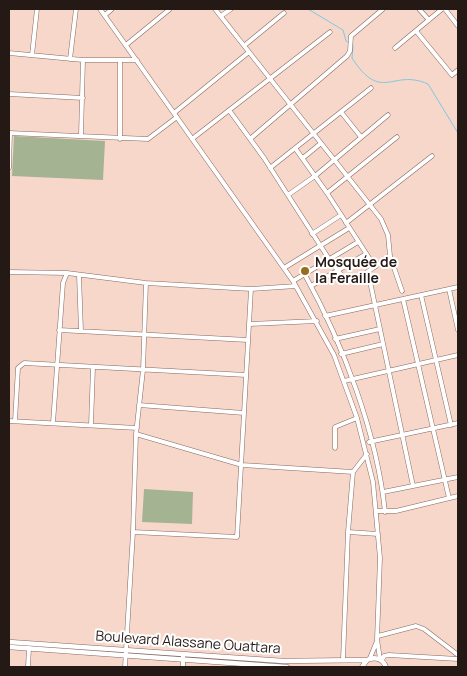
<!DOCTYPE html>
<meta charset="utf-8">
<style>
body{margin:0}
#map{position:relative;width:467px;height:676px;overflow:hidden;background:#f8d7cb;font-family:Manrope,sans-serif}
canvas{display:block}
.frame{position:absolute;inset:0;border:10px solid #241915;pointer-events:none}
</style>
<div id="map">
<canvas width="467" height="676"></canvas>
<div class="frame"></div>
</div>
<script>
const ctx = document.querySelector('canvas').getContext('2d');
ctx.lineJoin = 'round';
function paint(path, color) { ctx.fillStyle = color; ctx.fill(path, 'evenodd'); }
function stroke(path, color, width, dash) { ctx.strokeStyle = color; ctx.lineWidth = width; ctx.lineCap = dash ? 'butt' : 'round'; ctx.setLineDash(dash || []); ctx.stroke(path); }
function write(font, color, halo, rows, align = 'center') {
  ctx.font = font + ' Manrope,sans-serif'; ctx.lineWidth = 4; ctx.setLineDash([]); ctx.textBaseline = 'middle'; ctx.strokeStyle = halo; ctx.fillStyle = color; for (const [text, x, y, turn = 0] of rows) {
    ctx.save(); ctx.translate(x, y); ctx.rotate((+turn || 0) * Math.PI / 180); ctx.textAlign = isNaN(turn) ? turn : align; if (halo) ctx.strokeText(text, 0, 0); ctx.fillText(text, 0, 0); ctx.restore();
  }
}
const green = new Path2D(`
 M 14,136 L 105,141 L 103,180 L 12,176 Z
 M 144,489 L 193,492 L 192,524 L 142,522 Z`);
const stream = new Path2D(`
 M 308,9 L 343,30 L 346,41 L 349,43
 M 353,45 L 352,58 C 382,104 392,68 428,84 L 458,133`);
const minor = new Path2D(`
 M 100,9 L 293,281 L 334,355 L 357,418 L 373,482 L 380,558 L 377,639 L 380,659
 M 215,9 L 381,219 L 388,235 L 390,256 L 402,291
 M 419,9 L 429,20
 M 445,9 L 458,26
 M 105,15 L 112,9
 M 221,16 L 231,9
 M 416,31 L 452,75 L 458,70
 M 126,45 L 170,9
 M 245,45 L 284,13
 M 395,48 L 442,9
 M 9,53 L 83,60 L 137,60
 M 32,55 L 37,9
 M 70,59 L 76,9
 M 9,94 L 83,98
 M 229,110 L 264,158 L 329,259 L 346,281 L 356,280 L 390,256
 M 341,112 L 361,137
 M 174,113 L 249,52
 M 9,133 L 148,139 L 177,117
 M 81,135 L 83,60
 M 120,139 L 120,61
 M 192,139 L 330,32
 M 250,139 L 347,56 L 350,51 L 351,36 L 383,9
 M 295,148 L 327,193 L 375,267
 M 303,158 L 320,144
 M 9,168 L 10,133
 M 270,168 L 371,88
 M 327,193 L 397,137
 M 288,195 L 315,176 L 388,115
 M 346,223 L 432,156
 M 312,234 L 341,215
 M 284,268 L 349,228
 M 9,272 L 67,273 L 146,283 L 251,289 L 296,286
 M 368,272 L 413,486
 M 79,275 L 81,331
 M 305,275 C 343,344 377,433 385,512
 M 293,281 L 358,242
 M 311,286 L 366,254
 M 449,289 L 458,330
 M 421,295 L 451,425
 M 403,299 L 449,498
 M 325,316 L 458,287
 M 250,324 L 317,321
 M 59,330 L 248,340
 M 335,339 L 380,329
 M 341,354 L 383,344
 M 344,381 L 458,355
 M 139,405 L 244,413
 M 9,421 L 137,428
 M 15,421 L 18,368 L 24,363 L 246,375
 M 53,423 L 63,283 L 67,273
 M 91,425 L 93,367
 M 136,434 L 242,465 L 353,472
 M 369,442 L 458,423
 M 335,448 L 335,427 L 357,418
 M 383,492 L 458,477
 M 376,511 L 396,511 L 458,496
 M 133,532 L 237,537 L 251,289
 M 348,532 L 378,534
 M 378,636 L 416,626 L 424,629 L 458,655
 M 370,658 L 377,641
 M 343,659 L 348,532 L 353,472 L 367,454
 M 382,660 L 384,656 L 389,655 L 458,659
 M 28,667 L 29,648
 M 125,667 L 133,532 L 136,434 L 143,370 L 146,283
 M 183,667 L 183,655`);
const major = new Path2D(`
 M 9,642 L 283,661 L 367,660
 M 9,647 L 287,667
 M 362,667 L 367,660 C 375,656 383,659 386,667`);
const markers = [
 [305,271,5,"#986d1b"]
];
const poiNames = [
 ["Mosquée de",315,263],
 ["la Feraille",315,279]
];
const streetNames = [
 ["Boulevard Alassane Ouattara",188,643,4]
];
paint(green, '#a4b391');
stroke(stream, '#7ec7e1', 1);
stroke(minor, '#85685e', 5);
stroke(major, '#85685e', 5.5);
stroke(minor, '#fff', 4);
stroke(major, '#fff', 4.5);
for (const [x, y, r, color] of markers) { const dot = new Path2D(); dot.arc(x, y, r, 0, 2 * Math.PI); ctx.fillStyle = color; ctx.fill(dot); stroke(dot, '#fff', 2); }
write('bold 14px', '#241915', '#fff', poiNames, 'left');
write('14px', '#241915', '#fff', streetNames);
</script>
